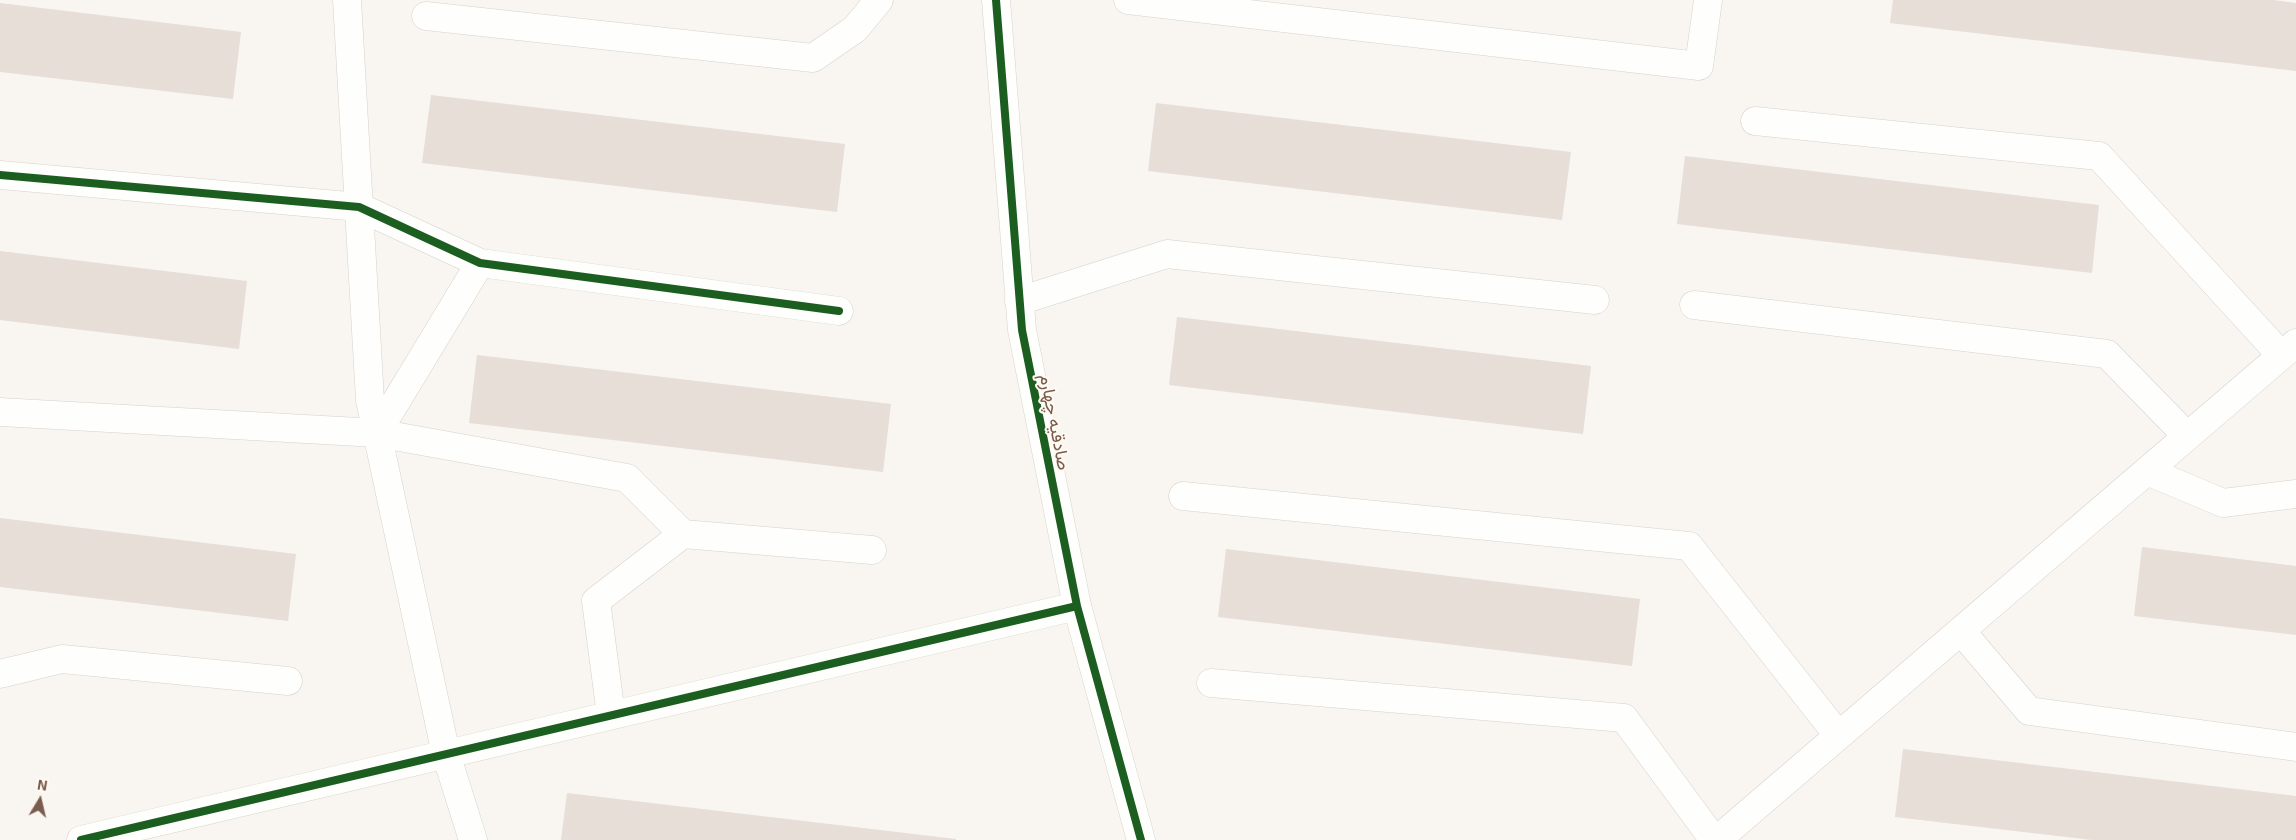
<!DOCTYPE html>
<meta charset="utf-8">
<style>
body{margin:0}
#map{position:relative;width:2296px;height:840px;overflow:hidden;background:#f9f5f0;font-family:"Exo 2",sans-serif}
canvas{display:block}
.north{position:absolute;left:15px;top:775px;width:50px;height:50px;-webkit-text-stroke:4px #fffaf3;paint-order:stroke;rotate:9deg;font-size:14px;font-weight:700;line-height:20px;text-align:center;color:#7a5c4d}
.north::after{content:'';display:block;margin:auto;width:18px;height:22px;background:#7a5c4d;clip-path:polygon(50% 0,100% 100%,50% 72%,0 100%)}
</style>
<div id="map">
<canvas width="2296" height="840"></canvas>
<div class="north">N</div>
</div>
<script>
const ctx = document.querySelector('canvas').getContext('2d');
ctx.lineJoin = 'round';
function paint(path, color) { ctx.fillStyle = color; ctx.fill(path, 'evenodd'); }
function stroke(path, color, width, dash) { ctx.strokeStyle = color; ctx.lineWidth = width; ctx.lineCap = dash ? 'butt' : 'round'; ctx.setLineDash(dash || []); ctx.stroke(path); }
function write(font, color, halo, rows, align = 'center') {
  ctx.font = font + ' "Exo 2",Vazirmatn,sans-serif'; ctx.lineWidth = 4; ctx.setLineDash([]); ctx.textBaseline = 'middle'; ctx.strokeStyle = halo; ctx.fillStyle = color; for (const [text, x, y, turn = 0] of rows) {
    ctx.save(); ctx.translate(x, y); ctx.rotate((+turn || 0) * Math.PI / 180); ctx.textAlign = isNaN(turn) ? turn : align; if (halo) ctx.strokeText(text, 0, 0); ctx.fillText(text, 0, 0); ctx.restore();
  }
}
const building = new Path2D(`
 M 1893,0 L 2273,0 L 2296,3 L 2296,71 L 1890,23 Z
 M 0,3 L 241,32 L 233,99 L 0,72 Z
 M 431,95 L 845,144 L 837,212 L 422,163 Z
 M 1156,103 L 1571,152 L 1562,220 L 1148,171 Z
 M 1685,156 L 2099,205 L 2092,273 L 1677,224 Z
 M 0,251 L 247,281 L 239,349 L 0,320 Z
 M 1177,317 L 1591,366 L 1583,434 L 1169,385 Z
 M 477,355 L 891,404 L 883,472 L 469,423 Z
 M 0,518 L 296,554 L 288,621 L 0,587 Z
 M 2142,547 L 2296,566 L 2296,635 L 2134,616 Z
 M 1226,549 L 1640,599 L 1632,666 L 1218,617 Z
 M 1903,749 L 2296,796 L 2296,840 L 2092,840 L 1895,817 Z
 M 567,793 L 956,839 L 956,840 L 561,840 Z`);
const street = new Path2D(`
 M 347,0 L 370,400 L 446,754 L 473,840
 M 1128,0 L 1699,66 L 1708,0
 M 426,16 L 813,58 L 855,29 L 879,0
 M 1755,121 L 2099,156 L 2281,355
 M 0,175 L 359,207 L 480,263 L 839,311
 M 1019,301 L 1167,254 L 1595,300
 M 1694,305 L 2107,354 L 2187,436
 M 0,412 L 377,433 L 480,263
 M 377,433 L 627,478 L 683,534
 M 2147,471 L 2223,503 L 2296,494
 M 1183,496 L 1689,546 L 1838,735
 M 1961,631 L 2029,711 L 2296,747
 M 0,674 L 62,659 L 288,681
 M 1211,683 L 1624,718 L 1714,840
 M 611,715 L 596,601 L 683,534 L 872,550
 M 81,840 L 1077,606
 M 1717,840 L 2296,343`);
const secondary = new Path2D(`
 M 996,0 L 1022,330 L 1077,606 L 1141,840`);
const cycleway = new Path2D(`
 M 996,0 L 1022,330 L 1077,606 L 1141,840
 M 0,175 L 359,207 L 480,263 L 839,311
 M 81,840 L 1077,606`);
const streetNames = [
 ["صادقیه چهارم",1055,422,79]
];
paint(building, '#e6ded7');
stroke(street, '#d7d1cb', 29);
stroke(secondary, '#d9d2cb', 29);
stroke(street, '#fefefd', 28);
stroke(secondary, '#fefefd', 28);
stroke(cycleway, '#1b5e20', 8);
write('18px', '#7a5c4d', '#fffaf3', streetNames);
</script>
